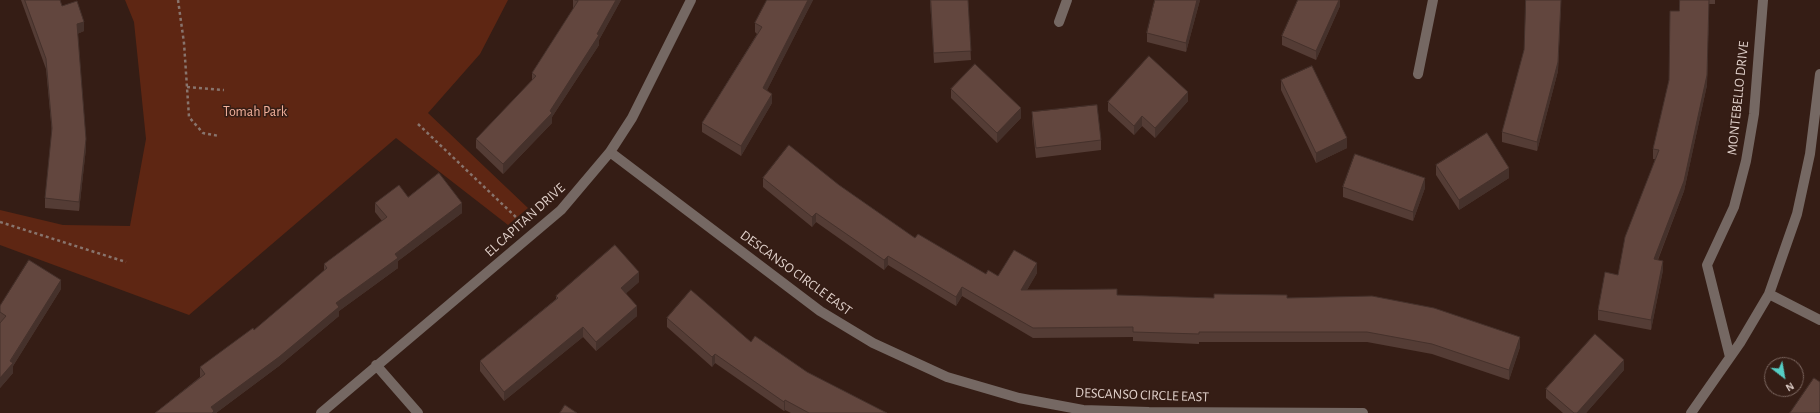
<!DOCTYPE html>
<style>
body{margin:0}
#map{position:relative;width:1820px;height:413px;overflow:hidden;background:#351d15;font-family:"Alegreya Sans",sans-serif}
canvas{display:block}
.north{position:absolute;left:1764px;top:357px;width:40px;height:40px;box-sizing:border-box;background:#351d15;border:1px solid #79645d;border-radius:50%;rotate:149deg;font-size:11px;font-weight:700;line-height:16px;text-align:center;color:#dfcfc9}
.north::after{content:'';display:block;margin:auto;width:14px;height:18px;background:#55cec5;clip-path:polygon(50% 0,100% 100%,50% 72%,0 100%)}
</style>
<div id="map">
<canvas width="1820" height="413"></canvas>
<div class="north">N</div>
</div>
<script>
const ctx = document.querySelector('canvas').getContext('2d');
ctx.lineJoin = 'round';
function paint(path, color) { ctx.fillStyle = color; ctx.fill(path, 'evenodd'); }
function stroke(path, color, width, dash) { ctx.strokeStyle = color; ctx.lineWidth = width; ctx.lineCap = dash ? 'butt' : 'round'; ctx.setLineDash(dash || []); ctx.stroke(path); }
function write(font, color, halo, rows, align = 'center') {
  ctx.font = font + ' "Alegreya Sans",sans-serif'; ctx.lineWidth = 3; ctx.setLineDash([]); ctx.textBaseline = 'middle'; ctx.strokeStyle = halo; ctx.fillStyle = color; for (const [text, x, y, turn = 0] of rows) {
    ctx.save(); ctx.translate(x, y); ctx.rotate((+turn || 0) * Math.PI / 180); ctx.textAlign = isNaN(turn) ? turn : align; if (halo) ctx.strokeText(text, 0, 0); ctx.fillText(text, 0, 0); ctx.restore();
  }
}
const green = new Path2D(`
 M 125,0 L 508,0 L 480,54 L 428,113 L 528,208 L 508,225 L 396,138 L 189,315 L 0,245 L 0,210 L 63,225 L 130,226 L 146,139 L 134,22 Z`);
const path = new Path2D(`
 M 178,0 L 184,43 L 189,117 L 203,133 L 219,136
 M 187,87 L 224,90
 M 418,124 L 519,220
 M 0,222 L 126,262`);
const minor = new Path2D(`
 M 1059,22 L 1067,0
 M 1418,74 L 1433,0
 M 610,152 L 820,311 L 873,343 L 947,377 L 1019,398 L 1083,410 L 1149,412 L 1363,413
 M 1769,294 L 1820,320
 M 1730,357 L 1707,265 L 1734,207 L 1746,161 L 1754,114 L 1763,0
 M 376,365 L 418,413
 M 321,413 L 561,210 L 610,152 L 632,118 L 691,0
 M 1691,413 L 1740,343 L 1769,294 L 1797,214 L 1810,154 L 1820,74`);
const wall = new Path2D(`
 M 21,0 L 60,0 L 62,6 L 84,31 L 77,34 L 86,148 L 79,211 L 45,208 L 45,198 L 52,133 L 46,69 Z
 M 573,0 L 621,0 L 599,40 L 599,45 L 552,117 L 552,123 L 503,174 L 476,148 L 476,139 L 532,81 L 532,73 L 573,9 Z
 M 767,0 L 813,0 L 767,90 L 772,103 L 741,156 L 702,132 L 702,123 L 757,34 L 755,32 L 755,23 Z
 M 930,0 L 968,0 L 971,60 L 934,63 Z
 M 1200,0 L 1186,52 L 1147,42 L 1147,33 Z
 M 1340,0 L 1340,6 L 1316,60 L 1282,45 L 1282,36 Z
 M 1561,0 L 1558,71 L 1537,151 L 1502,142 L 1502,132 L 1524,50 Z
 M 1680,0 L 1715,0 L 1715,4 L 1709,4 L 1707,85 L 1684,191 L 1658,260 L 1663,270 L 1651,330 L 1598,320 L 1598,310 L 1618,275 L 1655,159 L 1653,159 L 1653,149 L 1669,80 L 1679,11 Z
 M 1281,80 L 1347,148 L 1316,163 L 1281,90 Z
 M 951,89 L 1021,118 L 997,143 L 951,98 Z
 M 1188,101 L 1155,138 L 1142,126 L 1134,135 L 1108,111 L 1108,102 Z
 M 1032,112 L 1101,140 L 1101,150 L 1036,158 L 1032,122 Z
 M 1436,165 L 1509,178 L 1459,210 L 1436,175 Z
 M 763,178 L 839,185 L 915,238 L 986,274 L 998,276 L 1037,273 L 1027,290 L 1117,295 L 1214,298 L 1287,298 L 1520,347 L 1509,380 L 1432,354 L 1367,342 L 1199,342 L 1199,344 L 1133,341 L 1133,337 L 1033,338 L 962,296 L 956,306 L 888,265 L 884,270 L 816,222 L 812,227 L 763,187 Z
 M 1343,187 L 1425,188 L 1413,221 L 1343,197 Z
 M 408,197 L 462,213 L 398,261 L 398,268 L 339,311 L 339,316 L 279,366 L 216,413 L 155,413 L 200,377 L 200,367 L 254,330 L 324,271 L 324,264 L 382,221 L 375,212 L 375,203 Z
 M 639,282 L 626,293 L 637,316 L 596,351 L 583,337 L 504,401 L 480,371 L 480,361 L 556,299 L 556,296 Z
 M 61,289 L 13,366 L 13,373 L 0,388 L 0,306 Z
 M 667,318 L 751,342 L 807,372 L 887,413 L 791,413 L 785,410 L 784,411 L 715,363 L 712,367 L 667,327 Z
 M 1624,370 L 1586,413 L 1563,413 L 1546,398 L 1546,389 Z`);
const shadedWall = new Path2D(`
 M 616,0 L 621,0 L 599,40 L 599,45 L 552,117 L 552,123 L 503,174 L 503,164 L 550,111 L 597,34 Z
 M 808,0 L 813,0 L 763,98 L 763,88 Z
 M 1197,0 L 1200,0 L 1186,52 L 1186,43 Z
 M 1339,0 L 1340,0 L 1340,6 L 1316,60 L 1316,51 Z
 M 1561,0 L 1558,71 L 1537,151 L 1537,142 Z
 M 1709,0 L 1707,85 L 1684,191 L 1654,269 L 1654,259 Z
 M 84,22 L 84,31 L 77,34 L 77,24 Z
 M 1188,92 L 1188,101 L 1155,138 L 1155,128 Z
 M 772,94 L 772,103 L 741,156 L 741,146 Z
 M 1021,108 L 1021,118 L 997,143 L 997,133 Z
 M 1142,116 L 1142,126 L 1134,135 L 1134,126 Z
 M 1347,138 L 1347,148 L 1316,163 L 1316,153 Z
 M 86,139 L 86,148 L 79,211 L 79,202 Z
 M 1509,168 L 1509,178 L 1459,210 L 1459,200 Z
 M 1425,178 L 1425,188 L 1413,221 L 1413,212 Z
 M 462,203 L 462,213 L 398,261 L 398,268 L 339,311 L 339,316 L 279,366 L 216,413 L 211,413 L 211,407 L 395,254 Z
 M 816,213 L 816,222 L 812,227 L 812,217 Z
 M 888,256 L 888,265 L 884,270 L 884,260 Z
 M 1663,261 L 1663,270 L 1651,330 L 1651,320 Z
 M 1037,263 L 1037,273 L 1021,300 L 1021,290 Z
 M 639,272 L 639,282 L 621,298 L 621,288 Z
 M 61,280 L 61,289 L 13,366 L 13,373 L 0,388 L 0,378 Z
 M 962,287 L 962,296 L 956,306 L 956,297 Z
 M 637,306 L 637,316 L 596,351 L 596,342 Z
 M 583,327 L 583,337 L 504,401 L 504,392 Z
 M 1520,337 L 1520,347 L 1509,380 L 1509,370 Z
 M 715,354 L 715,363 L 712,367 L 712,357 Z
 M 1624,360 L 1624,370 L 1586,413 L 1577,413 Z
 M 785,400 L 785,410 L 784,411 L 784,402 Z`);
const building = new Path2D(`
 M 25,0 L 60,0 L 62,6 L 77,1 L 84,22 L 77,24 L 86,139 L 79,202 L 45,198 L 52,128 L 46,59 Z
 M 575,0 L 616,0 L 597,34 L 599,35 L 550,111 L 552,113 L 503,164 L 476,139 L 536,76 L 532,73 L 578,1 Z
 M 767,0 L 808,0 L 763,88 L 772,94 L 741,146 L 702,123 L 762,27 L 755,23 Z
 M 931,0 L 968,0 L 971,51 L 934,53 Z
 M 1155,0 L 1197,0 L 1186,43 L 1147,33 Z
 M 1298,0 L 1339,0 L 1316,51 L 1282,36 Z
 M 1526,0 L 1561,0 L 1558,62 L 1537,142 L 1502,132 L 1524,50 Z
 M 1680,0 L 1709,0 L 1707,75 L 1684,181 L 1654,259 L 1663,261 L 1651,320 L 1598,310 L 1605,272 L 1618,275 L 1625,237 L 1659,150 L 1653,149 L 1669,80 L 1670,11 L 1679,11 Z
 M 1149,56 L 1188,92 L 1155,128 L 1142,116 L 1134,126 L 1108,102 Z
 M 975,64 L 1021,108 L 997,133 L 951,89 Z
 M 1312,66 L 1347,138 L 1316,153 L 1281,80 Z
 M 1097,105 L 1101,140 L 1036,148 L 1032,112 Z
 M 1487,133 L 1509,168 L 1459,200 L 1436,165 Z
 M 789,145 L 839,185 L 915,238 L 918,234 L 986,274 L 988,270 L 998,276 L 1014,250 L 1037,263 L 1021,290 L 1117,289 L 1117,295 L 1214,298 L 1214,294 L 1287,295 L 1287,298 L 1372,296 L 1434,308 L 1520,337 L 1509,370 L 1432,344 L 1367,332 L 1199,332 L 1199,334 L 1133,332 L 1133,327 L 1033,328 L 962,287 L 956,297 L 888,256 L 884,260 L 816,213 L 812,217 L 763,178 Z
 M 1355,154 L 1425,178 L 1413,212 L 1343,187 Z
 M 439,173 L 462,203 L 395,254 L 398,258 L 336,303 L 339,307 L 279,357 L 211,407 L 214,411 L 212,413 L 155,413 L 205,374 L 200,367 L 253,328 L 254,330 L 327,268 L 324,264 L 387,217 L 375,203 L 399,185 L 408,197 Z
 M 615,245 L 639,272 L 621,288 L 637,306 L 596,342 L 583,327 L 504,392 L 480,361 L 558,298 L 556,296 Z
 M 29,260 L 61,280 L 10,361 L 13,363 L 0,378 L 0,323 L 6,316 L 0,312 L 0,306 Z
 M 691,290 L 751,342 L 755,336 L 807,372 L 887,413 L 809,413 L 785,400 L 784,402 L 715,354 L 712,357 L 667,318 Z
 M 1595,334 L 1624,360 L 1577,413 L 1574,413 L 1546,389 Z
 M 1814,378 L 1820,382 L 1820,413 L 1790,413 Z
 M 565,405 L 577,413 L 560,413 Z`);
const streetNames = [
 ["MONTEBELLO DRIVE",1738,98,-84],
 ["EL CAPITAN DRIVE",525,220,-42],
 ["DESCANSO CIRCLE EAST",796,273,36],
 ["DESCANSO CIRCLE EAST",1142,395,2]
];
const parkNames = [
 ["Tomah Park",255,112]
];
paint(green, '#5e2613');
stroke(path, '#88746d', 2.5, [3, 3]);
stroke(minor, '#756863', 10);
paint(wall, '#543c35');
paint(shadedWall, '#45312b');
paint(building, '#62463e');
stroke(building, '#45312b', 1);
write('14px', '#dfcfc9', '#351d15', streetNames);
write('14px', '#f2b19c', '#351d15', parkNames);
</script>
